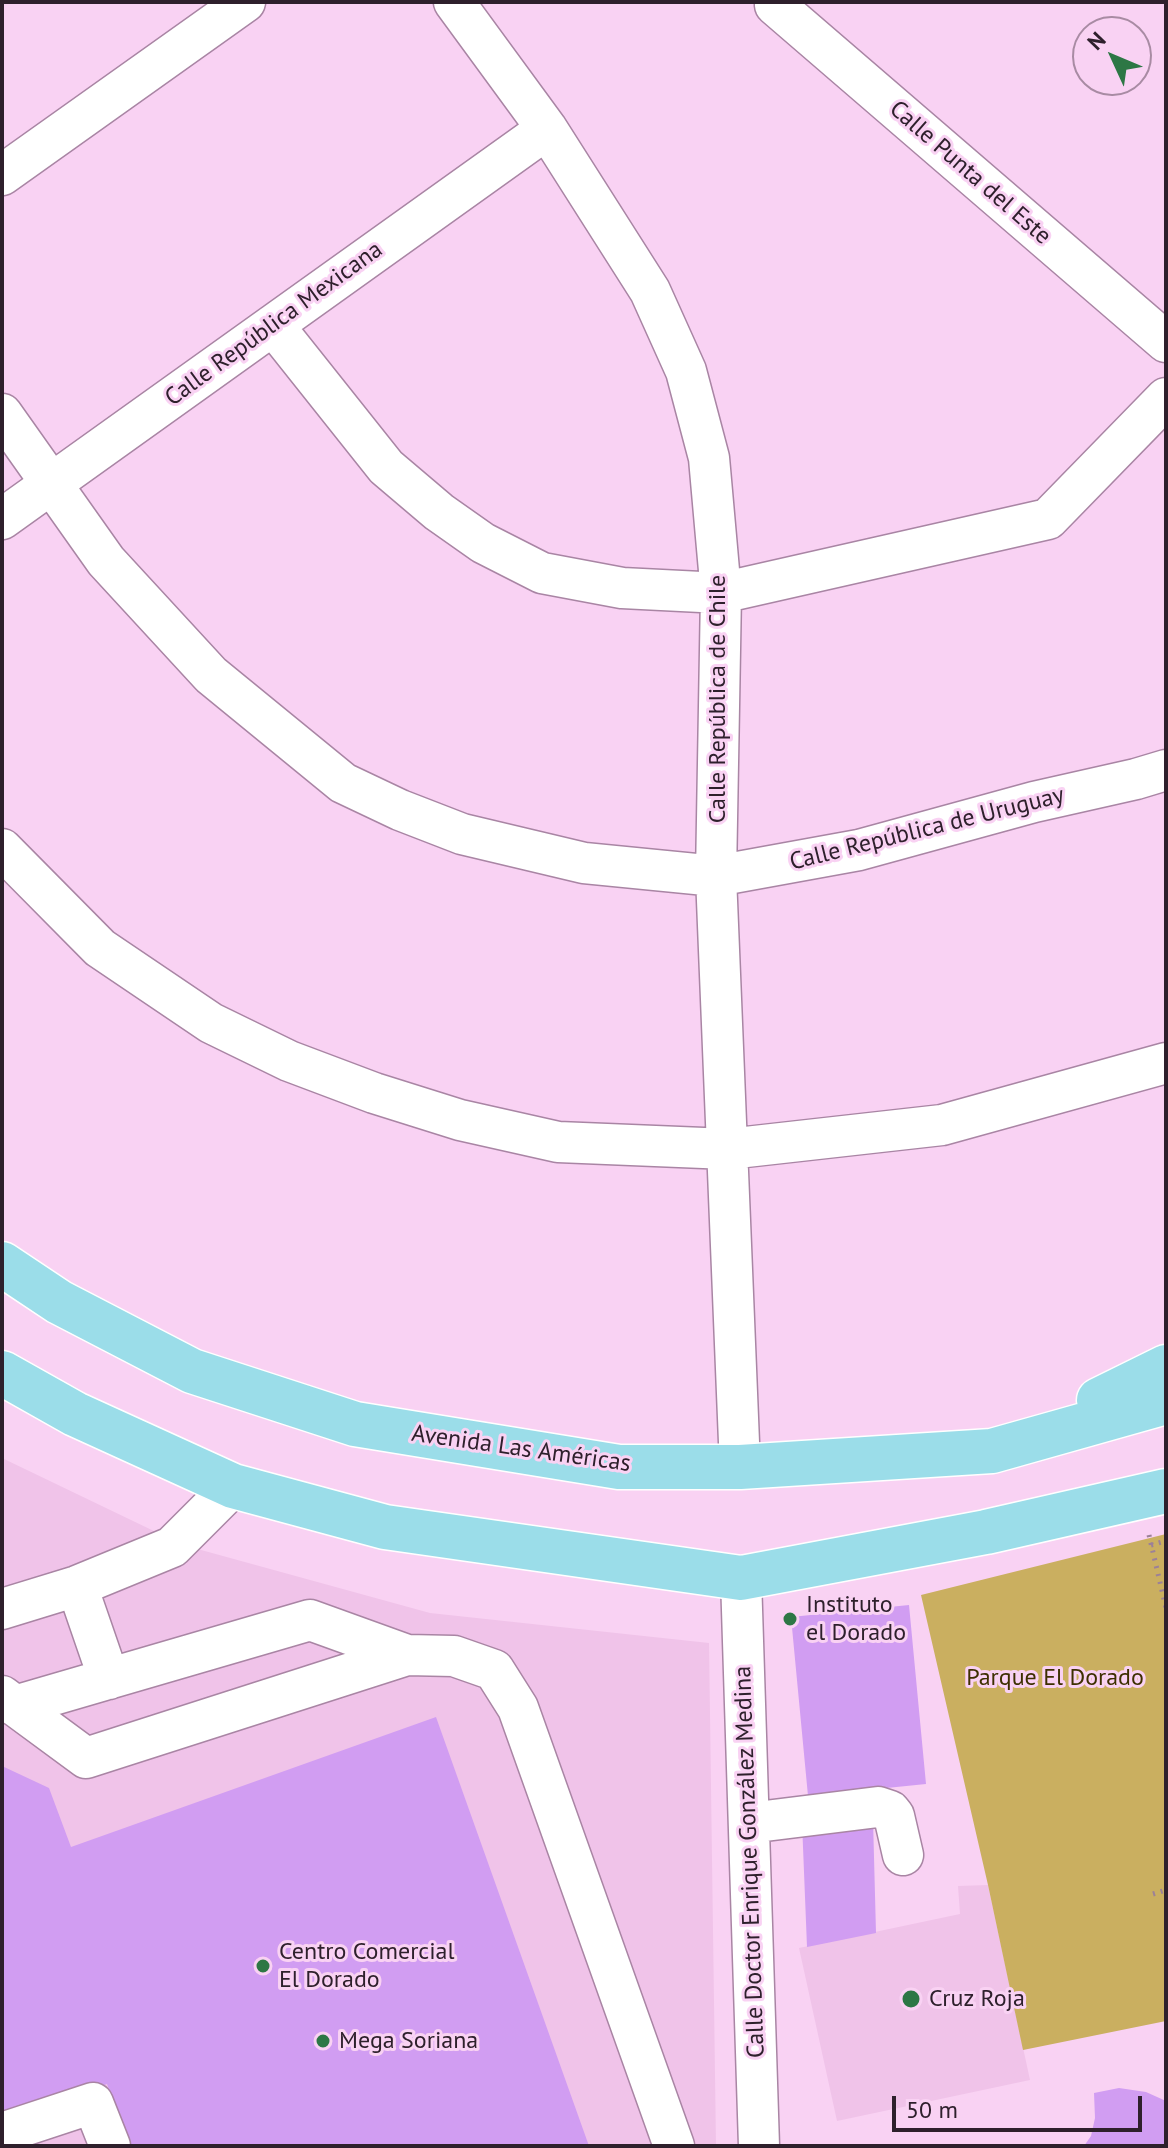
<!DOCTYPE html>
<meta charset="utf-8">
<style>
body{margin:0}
#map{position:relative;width:1168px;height:2148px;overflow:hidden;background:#f9d2f3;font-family:"PT Sans",sans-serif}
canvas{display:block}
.frame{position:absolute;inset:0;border:4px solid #2e202c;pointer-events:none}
.north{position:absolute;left:1072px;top:16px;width:80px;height:80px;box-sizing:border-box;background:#f9d2f3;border:2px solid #a88ba3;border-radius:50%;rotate:314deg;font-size:22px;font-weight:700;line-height:32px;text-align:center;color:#2e202c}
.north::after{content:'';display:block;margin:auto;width:28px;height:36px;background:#2d7745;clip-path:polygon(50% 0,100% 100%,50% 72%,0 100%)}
.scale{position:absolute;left:892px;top:2096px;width:250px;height:36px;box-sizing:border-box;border:4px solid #2e202c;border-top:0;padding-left:10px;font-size:24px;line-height:28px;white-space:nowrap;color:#2e202c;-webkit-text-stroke:6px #f9d2f3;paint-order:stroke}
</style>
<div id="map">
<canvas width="1168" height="2148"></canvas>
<div class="frame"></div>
<div class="north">N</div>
<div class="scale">50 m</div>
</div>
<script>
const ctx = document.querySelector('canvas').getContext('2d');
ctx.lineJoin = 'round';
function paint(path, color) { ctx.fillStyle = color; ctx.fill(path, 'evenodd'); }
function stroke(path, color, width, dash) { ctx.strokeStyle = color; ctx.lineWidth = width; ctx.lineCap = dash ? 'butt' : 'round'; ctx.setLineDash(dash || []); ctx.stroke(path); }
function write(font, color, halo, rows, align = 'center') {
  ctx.font = font + ' "PT Sans",sans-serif'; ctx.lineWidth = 6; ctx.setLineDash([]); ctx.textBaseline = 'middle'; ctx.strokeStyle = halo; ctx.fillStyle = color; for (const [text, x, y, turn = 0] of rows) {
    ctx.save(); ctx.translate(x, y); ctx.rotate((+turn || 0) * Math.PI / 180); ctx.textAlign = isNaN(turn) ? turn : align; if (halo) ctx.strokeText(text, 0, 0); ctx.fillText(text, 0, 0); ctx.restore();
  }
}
const built = new Path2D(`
 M 2,1458 L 183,1545 L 430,1613 L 709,1643 L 716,2146 L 2,2146 Z
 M 988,1885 L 1030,2080 L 837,2121 L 799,1948 L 960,1914 L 958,1886 Z`);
const green = new Path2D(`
 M 1166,1534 L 1166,2021 L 1023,2050 L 988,1885 L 921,1595 Z`);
const building = new Path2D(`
 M 909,1605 L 926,1784 L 808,1796 L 791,1617 Z
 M 436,1717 L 589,2146 L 129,2146 L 107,2084 L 2,2125 L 2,1766 L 49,1788 L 71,1847 Z
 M 873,1819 L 876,1933 L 807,1947 L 802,1822 Z
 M 1119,2088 L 1146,2092 L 1166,2101 L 1166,2146 L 1084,2146 L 1091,2136 L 1095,2118 L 1094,2093 Z`);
const path = new Path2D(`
 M 1149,1535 L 1166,1608
 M 1151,1545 L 1166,1541
 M 1153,1894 L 1166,1890`);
const minor = new Path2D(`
 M 454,2 L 547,129 L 650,291 L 686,371 L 709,458 L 721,593 L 716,876 L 740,1467
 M 775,5 L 1166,342
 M 2,175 L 245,2
 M 273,325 L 386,467 L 439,512 L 483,543 L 542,573 L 622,588 L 721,593 L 1048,519 L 1166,398
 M 2,414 L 106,561 L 211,675 L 343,783 L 400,810 L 462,834 L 584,863 L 716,876 L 859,850 L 1034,802 L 1136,779 L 1166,770
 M 2,519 L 547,129
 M 2,849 L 100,948 L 211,1023 L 289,1061 L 374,1093 L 460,1120 L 558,1142 L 728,1149 L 942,1125 L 1166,1063
 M 741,1578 L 759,2146
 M 77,1586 L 109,1679
 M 2,1609 L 77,1586 L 172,1547 L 233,1486
 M 2,1696 L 86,1758 L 407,1655 L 454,1656 L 494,1670 L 518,1708 L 674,2146
 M 15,1706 L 310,1620 L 407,1655
 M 749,1823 L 878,1807 L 890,1811 L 894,1816 L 903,1855
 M 2,2133 L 93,2103 L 110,2146`);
const major = new Path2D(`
 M 2,1264 L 59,1302 L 192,1371 L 355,1424 L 619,1467 L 740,1467 L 992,1451 L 1166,1402
 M 2,1373 L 75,1414 L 233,1486 L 385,1527 L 741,1578 L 986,1532 L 1166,1491
 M 1099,1400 L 1166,1367`);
const markers = [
 [790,1619,8,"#2d7745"],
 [263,1966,8,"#2d7745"],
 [911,1999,10,"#2d7745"],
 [323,2041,8,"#2d7745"]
];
const streetNames = [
 ["Calle Punta del Este",970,173,41],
 ["Calle República Mexicana",274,324,-36],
 ["Calle República de Chile",718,699,-90],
 ["Calle República de Uruguay",927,829,-14],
 ["Avenida Las Américas",521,1449,8],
 ["Calle Doctor Enrique González Medina",750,1862,-92]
];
const poiNames = [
 ["Instituto",806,1605],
 ["el Dorado",806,1633],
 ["Centro Comercial",279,1952],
 ["El Dorado",279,1980],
 ["Cruz Roja",929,1999],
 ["Mega Soriana",339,2041]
];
const parkNames = [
 ["Parque El Dorado",1055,1678]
];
paint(built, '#f0c3e9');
paint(green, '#caaf60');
paint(building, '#d19df2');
stroke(minor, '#a985a4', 43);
stroke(major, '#fff', 47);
stroke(path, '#9c8198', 5, [2, 6]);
stroke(minor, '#fff', 40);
stroke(major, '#9bdde9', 44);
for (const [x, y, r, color] of markers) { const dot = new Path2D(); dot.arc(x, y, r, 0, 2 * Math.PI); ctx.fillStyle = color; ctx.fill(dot); stroke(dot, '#f9d2f3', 3); }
write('24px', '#2e202c', '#f9d2f3', streetNames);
write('24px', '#2e202c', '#f9d2f3', poiNames, 'left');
write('24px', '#3d2f00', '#f9d2f3', parkNames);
</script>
